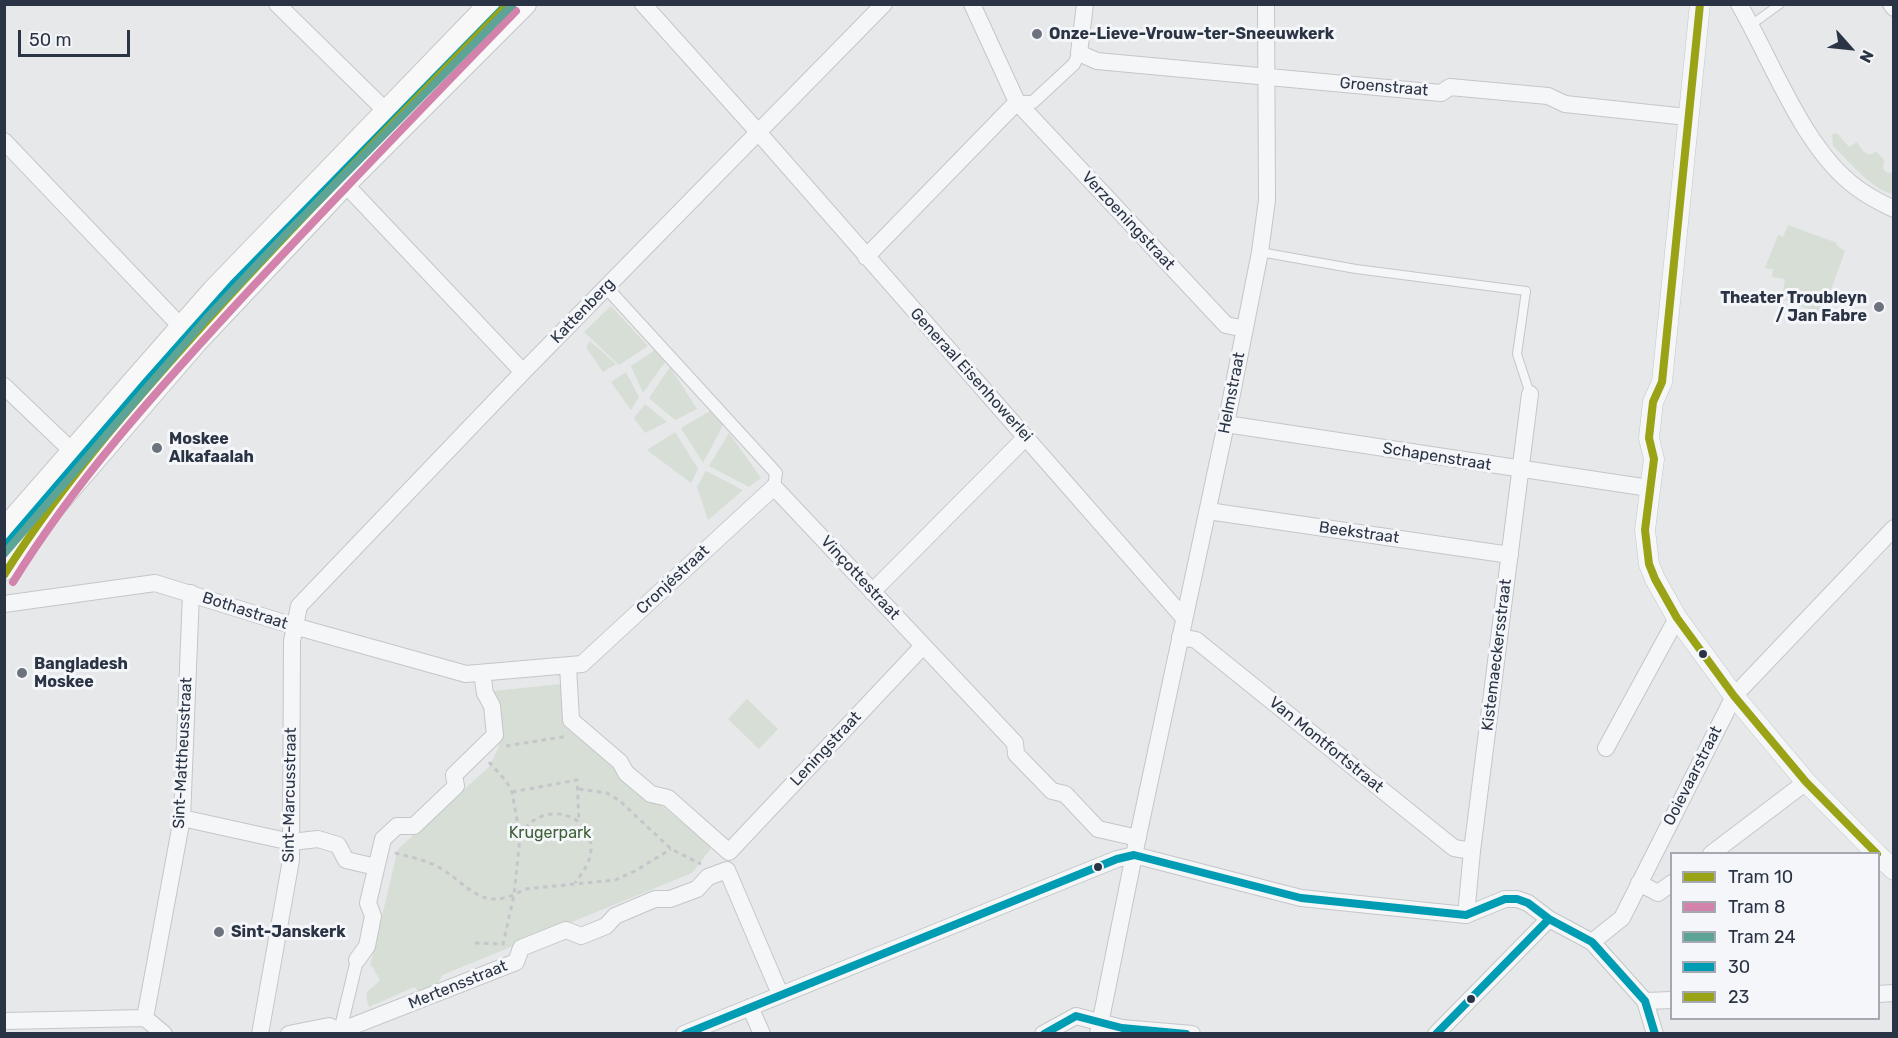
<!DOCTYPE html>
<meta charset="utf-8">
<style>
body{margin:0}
#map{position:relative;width:1898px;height:1038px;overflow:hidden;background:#e6e8ea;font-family:Rubik,sans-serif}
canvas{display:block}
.frame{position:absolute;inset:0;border:6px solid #2b3445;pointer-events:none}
.legend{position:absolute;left:1670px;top:852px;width:210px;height:168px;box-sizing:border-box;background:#f4f6f9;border:2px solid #a4a8b1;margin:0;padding:8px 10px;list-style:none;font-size:18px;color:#2b3445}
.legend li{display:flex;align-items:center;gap:12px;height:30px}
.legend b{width:30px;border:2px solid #a4a8b1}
.north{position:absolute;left:1820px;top:18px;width:60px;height:60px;-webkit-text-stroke:4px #f4f6f9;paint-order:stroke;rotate:117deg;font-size:16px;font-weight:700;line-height:24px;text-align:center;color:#2b3445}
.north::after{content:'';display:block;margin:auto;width:21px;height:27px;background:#2b3445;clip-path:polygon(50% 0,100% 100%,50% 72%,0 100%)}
.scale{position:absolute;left:18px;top:30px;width:112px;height:27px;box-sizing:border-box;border:3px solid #2b3445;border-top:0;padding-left:8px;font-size:18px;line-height:21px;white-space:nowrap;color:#2b3445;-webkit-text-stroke:4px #f4f6f9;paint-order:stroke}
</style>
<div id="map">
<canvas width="1898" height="1038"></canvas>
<div class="frame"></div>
<ul class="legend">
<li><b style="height:8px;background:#99a315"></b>Tram 10</li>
<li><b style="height:8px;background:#d282ab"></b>Tram 8</li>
<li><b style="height:8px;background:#5da497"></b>Tram 24</li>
<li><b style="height:8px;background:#009cb4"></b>30</li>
<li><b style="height:8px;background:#99a315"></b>23</li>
</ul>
<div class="north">N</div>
<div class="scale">50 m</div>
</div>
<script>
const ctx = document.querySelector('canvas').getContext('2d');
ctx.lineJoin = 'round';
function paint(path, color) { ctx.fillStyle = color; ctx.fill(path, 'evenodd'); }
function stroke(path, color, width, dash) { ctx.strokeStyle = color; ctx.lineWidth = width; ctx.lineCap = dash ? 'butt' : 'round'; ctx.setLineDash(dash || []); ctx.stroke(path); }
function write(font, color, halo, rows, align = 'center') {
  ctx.font = font + ' Rubik,sans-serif'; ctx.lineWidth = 6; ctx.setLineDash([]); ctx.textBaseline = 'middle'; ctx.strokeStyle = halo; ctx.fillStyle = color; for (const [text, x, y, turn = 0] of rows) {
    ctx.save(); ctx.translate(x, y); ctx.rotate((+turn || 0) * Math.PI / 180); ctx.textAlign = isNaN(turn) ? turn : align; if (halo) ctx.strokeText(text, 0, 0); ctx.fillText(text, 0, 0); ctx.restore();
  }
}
const green = new Path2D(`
 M 1837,133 L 1849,147 L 1857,142 C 1861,149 1868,160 1876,151 L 1885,161 L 1883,165 L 1884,170 L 1888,173 L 1893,172 L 1893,194 C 1872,190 1849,161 1833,146 L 1832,134 Z
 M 1788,225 L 1837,243 L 1836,245 L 1845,251 L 1822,314 L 1782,299 L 1785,279 L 1772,277 L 1773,269 L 1765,268 L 1778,235 L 1783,237 Z
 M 611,306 L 648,346 L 619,365 L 584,332 Z
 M 590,341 L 616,364 L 603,372 L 586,347 Z
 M 655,350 L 665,362 L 643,393 L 631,366 Z
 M 670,367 L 697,409 L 675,420 L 649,398 Z
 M 626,372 L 639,397 L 631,410 L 611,382 Z
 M 645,404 L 667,422 L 645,433 L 634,418 Z
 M 710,411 L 723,425 L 703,463 L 681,428 Z
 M 675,432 L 698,469 L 691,483 L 647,450 Z
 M 729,433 L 761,478 L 749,487 L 709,466 Z
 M 706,471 L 743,490 L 708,520 L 697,487 Z
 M 561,684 L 565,727 L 712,847 L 692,873 L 442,975 L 438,983 L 419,991 L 414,987 L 369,1007 C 363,988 369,993 380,980 L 372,966 L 370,966 L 398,849 L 489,767 L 499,747 L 493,691 Z
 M 747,699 L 778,729 L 759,749 L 728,719 Z`);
const path = new Path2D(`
 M 506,746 L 568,736
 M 489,762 L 506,781 L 512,792 L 520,837 L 514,895 L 503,944 L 505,949
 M 579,789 L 607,793 L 620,801 L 671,849 L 701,864
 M 512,792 L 577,780 L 579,822
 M 521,836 C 536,801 591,809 591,849 C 591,862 582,873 575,883
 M 395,853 C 410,857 427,860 440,868 C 472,887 482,914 525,889 L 615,880 L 635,871 L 671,849
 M 475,943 L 503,944`);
const service = new Path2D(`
 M 1751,25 L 1780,4
 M 432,81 L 507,4
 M 1260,252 L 1356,269 L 1526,291 L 1517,354 L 1530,394
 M 4,548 L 16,535`);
const pedestrian = new Path2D(`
 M 1017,102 L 1033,102 L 1074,64 L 1079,53
 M 606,287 L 776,473 L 774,487
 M 340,1031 L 357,960`);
const minor = new Path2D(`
 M 277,4 L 387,112
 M 643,4 L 758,132 L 1184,618
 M 972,4 L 1017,102 L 1226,325 L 1245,329
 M 1085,4 L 1079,53 L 1097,61 L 1441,93 L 1450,87 L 1548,96 L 1565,104 L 1687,117
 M 1739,4 C 1772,61 1804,150 1857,188 C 1868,196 1881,203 1894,209
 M 1891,4 L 1894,8
 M 4,141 L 189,335
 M 345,184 L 523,372
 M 866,257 L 1017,102
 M 4,386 L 72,451
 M 1226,424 L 1649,488
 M 1208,511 L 1510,555
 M 872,592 L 1026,437
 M 4,604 L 155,583 L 294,626 L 466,674 L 582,664 L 774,487 L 1015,743 L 1016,754 L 1052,791 L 1065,794 L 1098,829 L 1138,838
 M 1180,637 L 1196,640 L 1454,848 L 1472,851
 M 568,666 L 571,720 L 620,762 L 626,773 L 651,794 L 668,798 L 729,852 L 923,646
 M 1606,748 L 1677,618
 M 182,818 L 291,842 L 318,839 L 338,845 L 346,860 L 376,867
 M 1711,854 L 1806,782
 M 1639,883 L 1658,893 L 1672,883
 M 1466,915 L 1472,851 L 1530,394
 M 1592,942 L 1622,918 L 1734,696 L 1894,528
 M 357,960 L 367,946 L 373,916 L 368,903 L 383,839 L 397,826 L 414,826 L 456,786 L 454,775 L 495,735 L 492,706 L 485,693 L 482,673
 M 1878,994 L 1894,993
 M 1645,1001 L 1672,1000
 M 750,1007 L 762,1034
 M 145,1018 L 182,818 L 191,593
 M 4,1021 L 145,1018 L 164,1034
 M 340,1031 L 516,962 L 521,948 L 566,930 L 581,936 L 606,926 L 615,916 L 655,899 L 670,899 L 697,889 L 708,877 L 727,870 L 780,994
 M 260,1034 L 291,860 L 292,641 L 299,606 L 523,372 L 884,4
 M 289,1034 L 329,1026 L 340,1031
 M 684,1034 L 1117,859 L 1134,855 L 1301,898 L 1466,915 L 1505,899 L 1517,899 L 1528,903 L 1549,919 L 1592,942 L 1645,1001 L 1655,1034
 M 1043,1034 L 1076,1016 L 1122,1028 L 1192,1034
 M 1098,1034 L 1134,855 L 1226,424 L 1260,252 L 1267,200 L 1266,4
 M 1436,1034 L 1549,919`);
const tertiary = new Path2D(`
 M 1700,4 L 1662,382 L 1653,402 L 1649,438 L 1654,459 L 1645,530 L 1649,564 L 1655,579 L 1677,618 L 1734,696 L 1806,782 L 1877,854
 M 1878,855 L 1894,870`);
const secondary = new Path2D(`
 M 4,530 L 213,291 L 490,4
 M 4,569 L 22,544 L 196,342 L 345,184 L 525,4`);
const bus1 = new Path2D(`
 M 4,547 L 145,383 L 234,283 L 507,4
 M 685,1034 L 1117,859 L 1134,855 L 1301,898 L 1466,915 L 1505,899 L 1517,899 L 1528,903 L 1549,919 L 1592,942 L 1645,1001 L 1655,1034
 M 1044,1034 L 1076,1016 L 1122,1028 L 1186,1034
 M 1436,1034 L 1549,919`);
const bus2 = new Path2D(`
 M 1700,4 L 1662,382 L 1653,402 L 1649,438 L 1654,459 L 1645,530 L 1649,564 L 1655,579 L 1677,618 L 1734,696 L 1806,782 L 1877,854`);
const tram1 = new Path2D(`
 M 4,575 C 67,476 144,390 223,303 C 316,202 412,103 508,4`);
const tram2 = new Path2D(`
 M 13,582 C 75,482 152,396 231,310 C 324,209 420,110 516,11`);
const tram3 = new Path2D(`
 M 4,554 L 207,318 L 286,234 L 513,4`);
const markers = [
 [1037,34,6,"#6c737f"],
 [1879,307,6,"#6c737f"],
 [157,448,6,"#6c737f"],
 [1703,654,5,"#2b3445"],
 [22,673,6,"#6c737f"],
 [1098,867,5,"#2b3445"],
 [219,932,6,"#6c737f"],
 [1471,999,5,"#2b3445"]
];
const poiNames = [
 ["Onze-Lieve-Vrouw-ter-Sneeuwkerk",1049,34],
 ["Theater Troubleyn",1867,298,"right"],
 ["/ Jan Fabre",1867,316,"right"],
 ["Moskee",169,439],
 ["Alkafaalah",169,457],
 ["Bangladesh",34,664],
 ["Moskee",34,682],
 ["Sint-Janskerk",231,932]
];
const streetNames = [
 ["Groenstraat",1384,87,5],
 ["Verzoeningstraat",1128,221,47],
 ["Kattenberg",583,311,-46],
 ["Generaal Eisenhowerlei",971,375,48],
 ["Helmstraat",1232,393,-79],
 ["Schapenstraat",1437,457,9],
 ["Beekstraat",1359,533,8],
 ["Vinçottestraat",860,578,47],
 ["Cronjéstraat",673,580,-43],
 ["Bothastraat",245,611,18],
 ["Kistemaeckersstraat",1497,655,-83],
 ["Van Montfortstraat",1326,745,39],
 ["Leningstraat",826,749,-47],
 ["Sint-Mattheusstraat",183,753,-87],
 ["Ooievaarstraat",1693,776,-63],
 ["Sint-Marcusstraat",290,795,-89],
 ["Mertensstraat",458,985,-22]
];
const parkNames = [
 ["Krugerpark",550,833]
];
paint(green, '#d6ded6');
stroke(service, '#c4c6c8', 10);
stroke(pedestrian, '#c4c6c8', 14);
stroke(minor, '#c4c6c8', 18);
stroke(tertiary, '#c4c6c8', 21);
stroke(secondary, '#c4c6c8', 24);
stroke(path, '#c5c6ca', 3, [4.5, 4.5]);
stroke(service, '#f5f6f7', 8);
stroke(pedestrian, '#f5f6f7', 12);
stroke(minor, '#f5f6f7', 16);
stroke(tertiary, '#f5f6f7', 20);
stroke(secondary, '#f8f8f8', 22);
stroke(bus1, '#009cb4', 8);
stroke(bus2, '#99a315', 8);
stroke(tram1, '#99a315', 8);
stroke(tram2, '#d282ab', 8);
stroke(tram3, '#5da497', 8);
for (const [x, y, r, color] of markers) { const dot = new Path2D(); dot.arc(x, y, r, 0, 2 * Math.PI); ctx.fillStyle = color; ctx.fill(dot); stroke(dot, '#f4f6f9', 2); }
write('bold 16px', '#2b3445', '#f4f6f9', poiNames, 'left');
write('16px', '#2b3445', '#f4f6f9', streetNames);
write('16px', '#3f6138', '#f4f6f9', parkNames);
</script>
